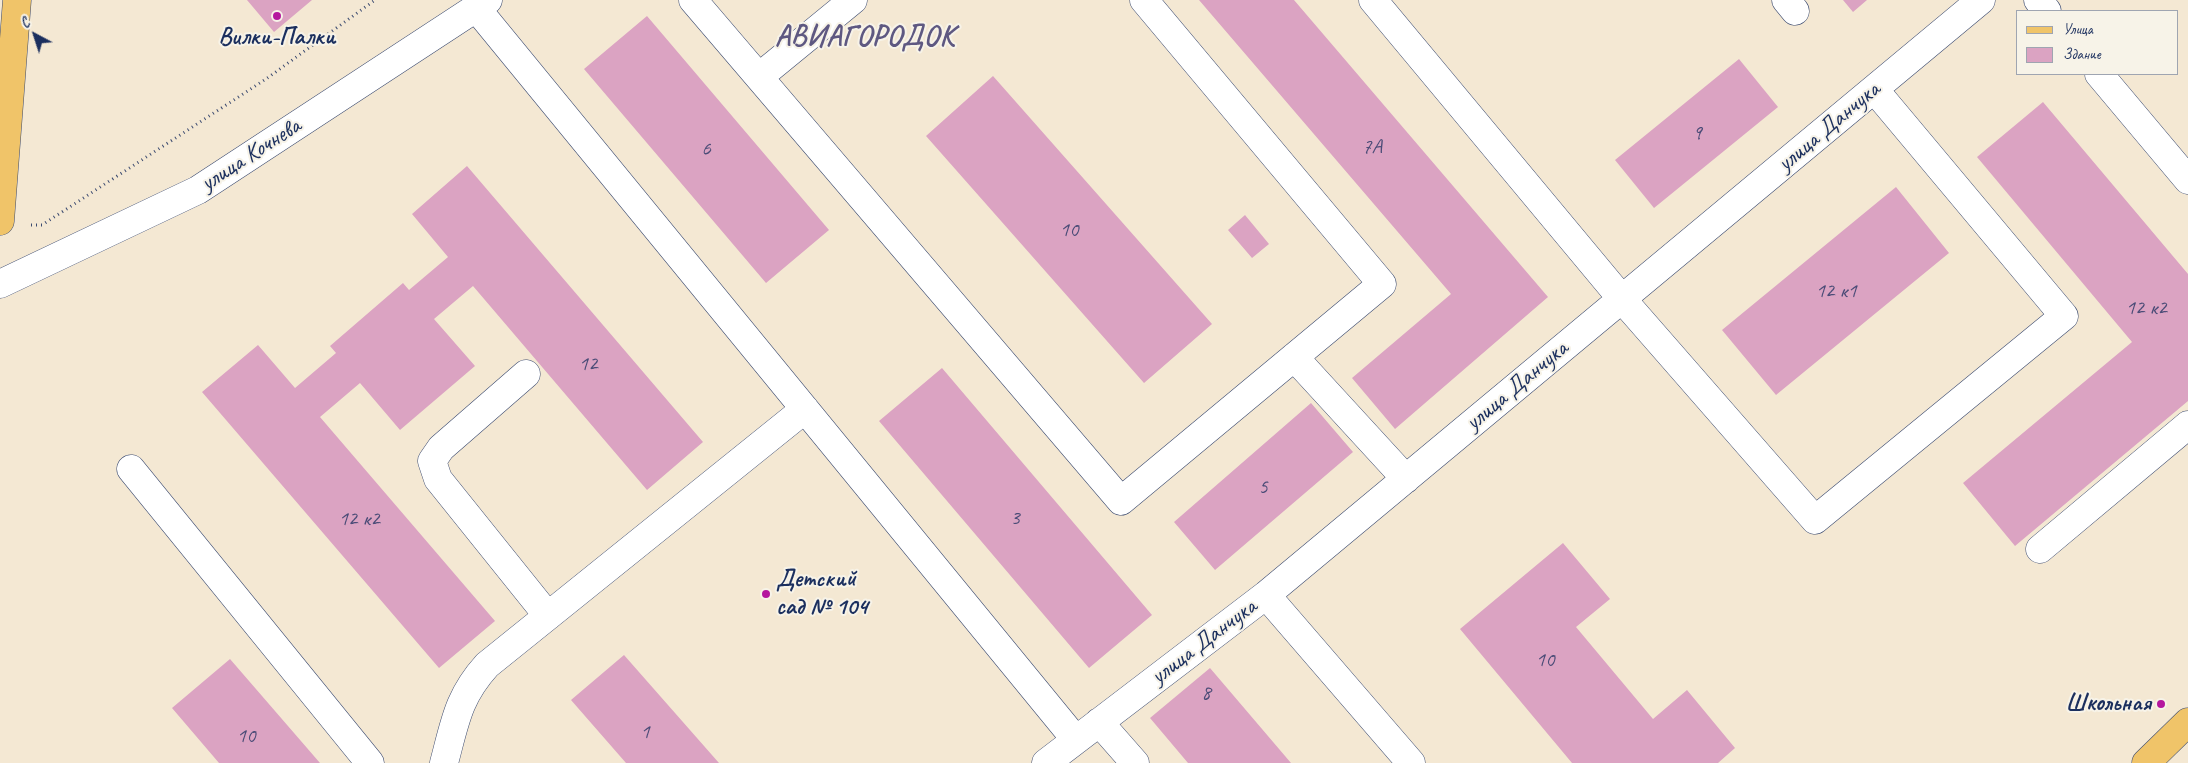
<!DOCTYPE html>
<meta charset="utf-8">
<style>
body{margin:0}
#map{position:relative;width:2188px;height:763px;overflow:hidden;background:#f4e8d3;font-family:Caveat,sans-serif}
canvas{display:block}
.legend{position:absolute;left:2016px;top:10px;width:162px;height:65px;box-sizing:border-box;background:#f7f3e8;border:1px solid #9fa5b1;margin:0;padding:6px 9px;list-style:none;font-size:15px;color:#1b2f5e}
.legend li{display:flex;align-items:center;gap:10px;height:25px}
.legend b{width:25px;border:1px solid #9fa5b1}
.north{position:absolute;left:10px;top:10px;width:50px;height:50px;-webkit-text-stroke:4px #f7f3e8;paint-order:stroke;rotate:320deg;font-size:14px;font-weight:700;line-height:20px;text-align:center;color:#1b2f5e}
.north::after{content:'';display:block;margin:auto;width:18px;height:22px;background:#1b2f5e;clip-path:polygon(50% 0,100% 100%,50% 72%,0 100%)}
</style>
<div id="map">
<canvas width="2188" height="763"></canvas>
<ul class="legend">
<li><b style="height:6px;background:#f0c469"></b>Улица</li>
<li><b style="height:14px;background:#dba3c2"></b>Здание</li>
</ul>
<div class="north">С</div>
</div>
<script>
const ctx = document.querySelector('canvas').getContext('2d');
ctx.lineJoin = 'round';
function paint(path, color) { ctx.fillStyle = color; ctx.fill(path, 'evenodd'); }
function stroke(path, color, width, dash) { ctx.strokeStyle = color; ctx.lineWidth = width; ctx.lineCap = dash ? 'butt' : 'round'; ctx.setLineDash(dash || []); ctx.stroke(path); }
function write(font, color, halo, rows, align = 'center') {
  ctx.font = font + ' Caveat,sans-serif'; ctx.lineWidth = 4; ctx.setLineDash([]); ctx.textBaseline = 'middle'; ctx.strokeStyle = halo; ctx.fillStyle = color; for (const [text, x, y, turn = 0] of rows) {
    ctx.save(); ctx.translate(x, y); ctx.rotate((+turn || 0) * Math.PI / 180); ctx.textAlign = isNaN(turn) ? turn : align; if (halo) ctx.strokeText(text, 0, 0); ctx.fillText(text, 0, 0); ctx.restore();
  }
}
const building = new Path2D(`
 M 247,0 L 312,0 L 274,32 Z
 M 1199,0 L 1294,0 L 1548,297 L 1395,429 L 1352,378 L 1451,294 Z
 M 1843,0 L 1867,0 L 1853,12 Z
 M 647,16 L 829,230 L 766,283 L 584,69 Z
 M 1739,59 L 1778,107 L 1654,208 L 1615,160 Z
 M 993,76 L 1212,324 L 1144,383 L 926,136 Z
 M 2043,102 L 2188,274 L 2188,401 L 2015,546 L 1963,483 L 2132,342 L 1977,157 Z
 M 467,166 L 703,442 L 647,490 L 473,286 L 434,319 L 475,366 L 400,430 L 360,383 L 320,417 L 495,621 L 439,668 L 202,392 L 258,345 L 295,388 L 336,353 L 330,346 L 403,283 L 409,290 L 448,257 L 412,214 Z
 M 1896,187 L 1949,253 L 1776,395 L 1722,330 Z
 M 1245,215 L 1269,244 L 1252,258 L 1228,230 Z
 M 942,368 L 1152,615 L 1089,668 L 879,421 Z
 M 1311,403 L 1353,452 L 1215,570 L 1174,522 Z
 M 1563,543 L 1610,599 L 1576,627 L 1653,719 L 1687,690 L 1735,748 L 1718,763 L 1572,763 L 1460,629 Z
 M 624,655 L 719,763 L 626,763 L 571,700 Z
 M 230,659 L 320,763 L 219,763 L 172,708 Z
 M 1210,668 L 1291,763 L 1188,763 L 1150,718 Z`);
const path = new Path2D(`
 M 31,225 L 42,225 L 266,79 L 375,0`);
const minor = new Path2D(`
 M 693,0 L 1121,501 L 1382,284 L 1144,0
 M 1373,0 L 1622,299 L 1815,520 L 2064,316 L 1874,89
 M 1786,0 L 1795,11
 M 2038,0 L 2047,11
 M 477,9 L 1076,740
 M 2099,74 L 2188,180
 M 759,77 L 853,0
 M 0,284 L 198,190 L 488,0
 M 1294,357 L 1406,479
 M 526,374 L 441,448 L 432,461 L 438,479 L 548,616
 M 131,469 L 370,763
 M 2040,549 L 2188,425
 M 1266,595 L 1411,763
 M 1099,722 L 1135,763
 M 444,763 C 455,722 458,697 487,665 L 805,409
 M 1046,763 L 1266,595 L 1981,0`);
const major = new Path2D(`
 M 0,221 L 17,0`);
const highway = new Path2D(`
 M 2146,763 L 2188,722`);
const markers = [
 [277,16,5,"#b5179e"],
 [766,594,5,"#b5179e"],
 [2161,704,5,"#b5179e"]
];
const numberNames = [
 ["9",1697,133],
 ["7А",1372,147],
 ["6",706,149],
 ["10",1069,230],
 ["12 к1",1836,291],
 ["12 к2",2146,308],
 ["12",588,364],
 ["5",1263,487],
 ["3",1015,518],
 ["12 к2",359,519],
 ["10",1545,660],
 ["8",1206,693],
 ["1",645,732],
 ["10",246,736]
];
const poiNames = [
 ["Вилки-Палки",277,38],
 ["Детский",776,580,"left"],
 ["сад № 104",776,608,"left"],
 ["Школьная",2151,704,"right"]
];
const streetNames = [
 ["улица Данчука",1829,127,-40],
 ["улица Кочнева",251,155,-33],
 ["улица Данчука",1517,386,-40],
 ["улица Данчука",1204,642,-37]
];
const districtNames = [
 ["АВИАГОРОДОК",865,37]
];
paint(building, '#dba3c2');
stroke(minor, '#3c4b70', 29);
stroke(major, '#3c4b70', 29);
stroke(highway, '#3c4b70', 29);
stroke(path, '#3c4b70', 3, [1, 4]);
stroke(minor, '#fff', 28);
stroke(major, '#f0c469', 28);
stroke(highway, '#f0c469', 28);
for (const [x, y, r, color] of markers) { const dot = new Path2D(); dot.arc(x, y, r, 0, 2 * Math.PI); ctx.fillStyle = color; ctx.fill(dot); stroke(dot, '#f7f3e8', 2); }
write('21px', '#4b4c77', null, numberNames);
write('bold 24px', '#1b2f5e', '#f7f3e8', poiNames);
write('24px', '#1b2f5e', '#f7f3e8', streetNames);
ctx.letterSpacing = '1px';
write('bold 29px', '#5e5881', '#f7f3e8', districtNames);
ctx.letterSpacing = '0px';
</script>
